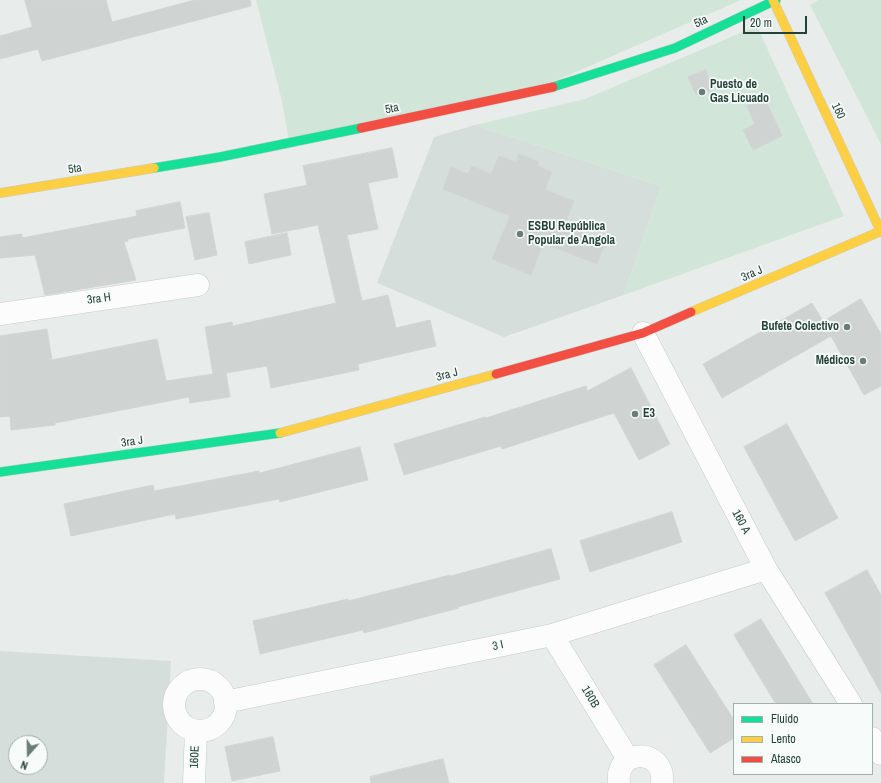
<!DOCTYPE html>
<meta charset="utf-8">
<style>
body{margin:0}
#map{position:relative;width:881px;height:783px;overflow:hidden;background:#e8edeb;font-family:"Archivo Narrow",sans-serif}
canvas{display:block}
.legend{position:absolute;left:733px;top:703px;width:140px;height:72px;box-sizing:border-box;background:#f7fbf9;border:1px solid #a3b1ad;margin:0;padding:5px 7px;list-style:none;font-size:12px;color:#24423a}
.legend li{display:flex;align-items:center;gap:8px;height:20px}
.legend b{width:20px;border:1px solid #a3b1ad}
.north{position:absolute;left:8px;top:735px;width:40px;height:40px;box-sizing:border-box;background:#f7fbf9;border:1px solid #a3b1ad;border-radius:50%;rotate:200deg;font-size:11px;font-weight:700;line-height:16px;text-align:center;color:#24423a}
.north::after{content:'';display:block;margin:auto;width:14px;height:18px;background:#697e78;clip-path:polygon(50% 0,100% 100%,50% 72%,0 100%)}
.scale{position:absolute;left:743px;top:16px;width:64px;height:18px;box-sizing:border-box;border:2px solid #24423a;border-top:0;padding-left:5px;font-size:12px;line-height:14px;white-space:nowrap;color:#24423a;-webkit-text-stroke:3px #f7fbf9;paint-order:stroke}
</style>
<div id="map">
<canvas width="881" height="783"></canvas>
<ul class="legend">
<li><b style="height:5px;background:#16e098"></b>Fluido</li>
<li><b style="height:5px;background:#ffcf43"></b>Lento</li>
<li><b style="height:5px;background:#f24e42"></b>Atasco</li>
</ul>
<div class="north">N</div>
<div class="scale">20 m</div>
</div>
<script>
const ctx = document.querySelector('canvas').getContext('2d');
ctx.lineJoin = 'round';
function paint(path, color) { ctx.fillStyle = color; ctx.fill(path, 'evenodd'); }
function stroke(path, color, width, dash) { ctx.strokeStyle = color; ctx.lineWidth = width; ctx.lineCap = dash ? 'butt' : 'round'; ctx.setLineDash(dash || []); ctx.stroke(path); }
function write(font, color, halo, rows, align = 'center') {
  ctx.font = font + ' "Archivo Narrow",sans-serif'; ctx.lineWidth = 3.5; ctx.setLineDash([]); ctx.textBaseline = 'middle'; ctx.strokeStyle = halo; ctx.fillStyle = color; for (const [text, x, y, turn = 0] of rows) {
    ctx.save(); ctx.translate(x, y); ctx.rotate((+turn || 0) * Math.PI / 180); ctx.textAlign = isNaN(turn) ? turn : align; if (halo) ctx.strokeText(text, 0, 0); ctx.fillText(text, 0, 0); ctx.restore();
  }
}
const built = new Path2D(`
 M 475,125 L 661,186 L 624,295 L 504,337 L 377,283 L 434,137 Z
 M 0,651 L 171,661 L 164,783 L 0,783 ZM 16,743 L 40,743 L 40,767 L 16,767 Z`);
const green = new Path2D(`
 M 256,0 L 741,0 L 555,81 L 290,145 L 281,97 Z
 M 818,0 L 881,0 L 881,144 L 810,5 Z
 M 757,26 L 844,216 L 624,295 L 661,186 L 475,125 L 585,99 Z`);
const building = new Path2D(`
 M 25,0 L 106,0 L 112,22 L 195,0 L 250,0 L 251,6 L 42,61 L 38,49 L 0,59 L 0,36 L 32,27 Z
 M 706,70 L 713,90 L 696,95 L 688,77 Z
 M 765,99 L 782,136 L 753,150 L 743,130 L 755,124 L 747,106 Z
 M 392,148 L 398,177 L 368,183 L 378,229 L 347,235 L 362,301 L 388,295 L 396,328 L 430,320 L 436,346 L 358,364 L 359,370 L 271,388 L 267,366 L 226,373 L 230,397 L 190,403 L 189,397 L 55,423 L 55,425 L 11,430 L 10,416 L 0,417 L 0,336 L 47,329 L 52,360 L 157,339 L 166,381 L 213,374 L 205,327 L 232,322 L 233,326 L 336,303 L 318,225 L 272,234 L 264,194 L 307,185 L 303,166 Z
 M 519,154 L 539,162 L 537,166 L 552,172 L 545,190 L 574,201 L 565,223 L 583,230 L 581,236 L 604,245 L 597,264 L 543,243 L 531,275 L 492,259 L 510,216 L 443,189 L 451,167 L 468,174 L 472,166 L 491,174 L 499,156 L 516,162 Z
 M 180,202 L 185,228 L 128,239 L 128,241 L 124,242 L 136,280 L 45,295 L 35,255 L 0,258 L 0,237 L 22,234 L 22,238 L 137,216 L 136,211 Z
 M 209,213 L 217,255 L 195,260 L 186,217 Z
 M 287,233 L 291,255 L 249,264 L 245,242 Z
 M 861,299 L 881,334 L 881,386 L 864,395 L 831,336 L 722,398 L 703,364 L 812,303 L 823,321 Z
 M 631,368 L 670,444 L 639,460 L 614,413 L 502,449 L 501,446 L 404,475 L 394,444 L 485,417 L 486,418 L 586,386 L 587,391 Z
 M 787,424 L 838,518 L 795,541 L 744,447 Z
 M 360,447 L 368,480 L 280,502 L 279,499 L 176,519 L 175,514 L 71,536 L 64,504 L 153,485 L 154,491 L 259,471 L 259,473 Z
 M 672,512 L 682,542 L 590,572 L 580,541 Z
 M 551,549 L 560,579 L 458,607 L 459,608 L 364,633 L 363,630 L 260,654 L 253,621 L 348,599 L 348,601 L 450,575 L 450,576 Z
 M 867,570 L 881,595 L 881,693 L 825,593 Z
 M 761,619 L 813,704 L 776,704 L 734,635 Z
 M 686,645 L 734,720 L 734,738 L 710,753 L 654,665 Z
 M 273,737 L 280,771 L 232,781 L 225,747 Z
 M 443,759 L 449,783 L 371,783 L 370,777 Z`);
const street = new Path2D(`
 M 0,314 L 198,285
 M 643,333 L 766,569 L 851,704
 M 552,635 L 628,759
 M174 705a26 26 0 1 1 52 0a26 26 0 1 1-52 0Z
 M 225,702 L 552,635 L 766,569
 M 872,738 L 881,754
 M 194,783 L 196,731
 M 619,783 C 614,748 666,747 662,783`);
const fast = new Path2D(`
 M 553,87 L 675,48 L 776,0
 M 154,168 L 220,157 L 361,128
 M 0,472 L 280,433`);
const slow = new Path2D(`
 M 773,0 L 881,232
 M 0,193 L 154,168
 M 691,312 L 881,231
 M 280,433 L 496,374`);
const jam = new Path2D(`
 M 361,128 L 553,87
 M 496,374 L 643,333 L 691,312`);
const markers = [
 [702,92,4,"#697e78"],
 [520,234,4,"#697e78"],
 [847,327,4,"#697e78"],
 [863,361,4,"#697e78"],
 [635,414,4,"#697e78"]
];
const streetNames = [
 ["5ta",701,22,-25],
 ["5ta",392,109,-12],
 ["160",838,111,65],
 ["5ta",75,169,-9],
 ["3ra J",752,274,-24],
 ["3ra H",99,299,-8],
 ["3ra J",447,375,-15],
 ["3ra J",132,442,-8],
 ["160 A",741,522,62],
 ["3 I",498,646,-12],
 ["160B",590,697,59],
 ["160E",195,757,-88]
];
const poiNames = [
 ["Puesto de",710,85],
 ["Gas Licuado",710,99],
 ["ESBU República",528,227],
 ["Popular de Angola",528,241],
 ["Bufete Colectivo",839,327,"right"],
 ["Médicos",855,361,"right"],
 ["E3",643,414]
];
paint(built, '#d6dedb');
paint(green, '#d1e6d8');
paint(building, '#cfd4d2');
stroke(building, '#d1d6d4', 1);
stroke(street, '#c5cac8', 23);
stroke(fast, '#c3cbc8', 10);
stroke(slow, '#c3cbc8', 10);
stroke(jam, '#c3cbc8', 10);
stroke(street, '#fcfcfc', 22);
stroke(fast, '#16e098', 9);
stroke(slow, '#ffcf43', 9);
stroke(jam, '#f24e42', 9);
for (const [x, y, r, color] of markers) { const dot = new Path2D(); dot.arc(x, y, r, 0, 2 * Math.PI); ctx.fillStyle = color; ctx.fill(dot); stroke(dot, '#f7fbf9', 1.5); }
write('12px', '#24423a', '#f7fbf9', streetNames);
write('bold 12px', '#24423a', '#f7fbf9', poiNames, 'left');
</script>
